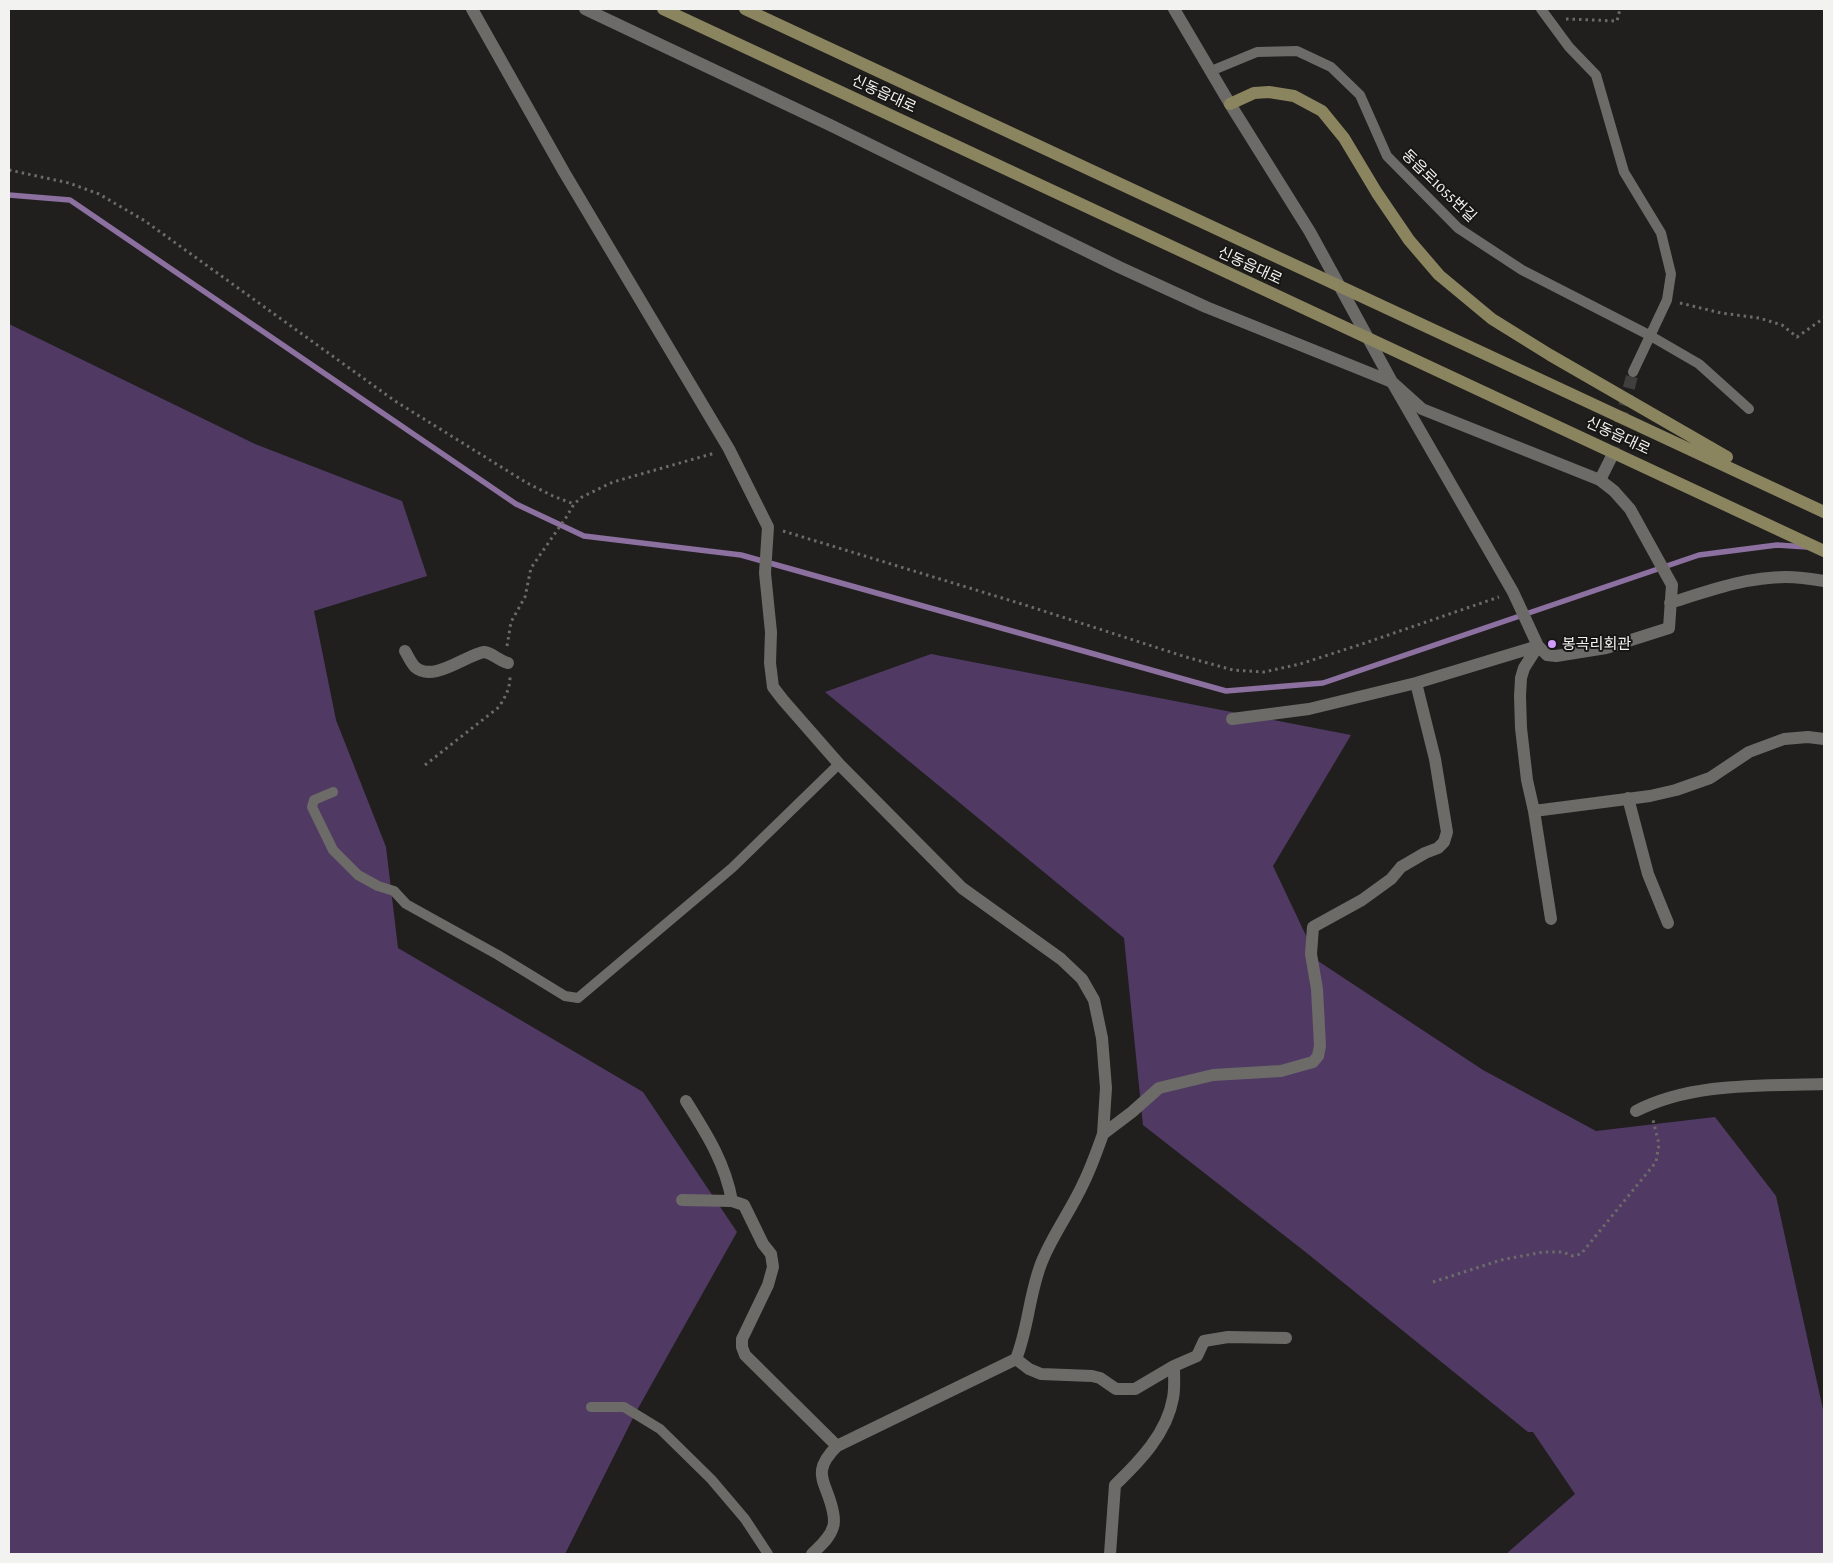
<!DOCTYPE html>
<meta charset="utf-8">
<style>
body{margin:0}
#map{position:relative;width:1833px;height:1563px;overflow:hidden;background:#201f1d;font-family:"Crimson Pro",serif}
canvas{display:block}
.frame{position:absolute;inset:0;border:10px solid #f2f2f0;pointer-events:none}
</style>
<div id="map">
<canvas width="1833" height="1563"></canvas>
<div class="frame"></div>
</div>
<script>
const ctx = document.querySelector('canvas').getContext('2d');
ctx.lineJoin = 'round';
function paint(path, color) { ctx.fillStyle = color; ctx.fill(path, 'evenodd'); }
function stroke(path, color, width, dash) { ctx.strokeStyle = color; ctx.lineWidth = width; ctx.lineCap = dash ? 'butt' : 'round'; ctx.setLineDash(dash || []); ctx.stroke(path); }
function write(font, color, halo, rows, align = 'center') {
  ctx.font = font + ' "Crimson Pro","Noto Sans KR",serif'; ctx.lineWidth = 4; ctx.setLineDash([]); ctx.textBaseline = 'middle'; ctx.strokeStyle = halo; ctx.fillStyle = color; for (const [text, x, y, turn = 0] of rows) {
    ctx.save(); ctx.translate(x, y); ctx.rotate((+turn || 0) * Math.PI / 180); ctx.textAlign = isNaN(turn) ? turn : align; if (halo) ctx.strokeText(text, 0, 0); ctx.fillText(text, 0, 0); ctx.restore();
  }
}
const green = new Path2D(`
 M 9,324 L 255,444 L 402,501 L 427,576 L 314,611 L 336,720 L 386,847 L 398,948 L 643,1092 L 737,1232 L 636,1412 L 565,1554 L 9,1554 Z
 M 931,654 L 1351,735 L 1273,866 L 1318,961 L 1483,1070 L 1596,1131 L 1715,1117 L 1776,1196 L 1824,1414 L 1824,1554 L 1506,1554 L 1575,1494 L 1533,1432 L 1528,1432 L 1308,1254 L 1143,1125 L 1124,938 L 825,692 Z`);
const stream = new Path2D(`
 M 9,195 L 70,200 L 516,504 L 584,536 L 741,555 L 1226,691 L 1323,683 L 1699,555 L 1777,545 L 1807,547`);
const minorTunnel = new Path2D(`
 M 1611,458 L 1633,372`);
const path = new Path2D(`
 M 1566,19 L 1617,21 L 1620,9
 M 9,170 L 69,183 L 99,194 L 145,221 L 395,401 L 527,483 L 553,496 L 574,504
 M 1680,303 L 1721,313 L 1759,318 L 1782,325 L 1797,337 L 1824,318
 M 783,531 L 1025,605 L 1186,657 L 1233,670 L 1264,672 L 1300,664 L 1365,643 L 1499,597
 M 507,646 L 511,622 L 525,597 L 531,568 L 567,516 L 574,504 L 582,497 L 613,482 L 715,453
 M 425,765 L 499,707 C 505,697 510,689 510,677
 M 1433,1282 L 1501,1260 L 1543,1252 L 1563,1252 L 1573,1256 L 1581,1254 L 1656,1162 L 1659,1144 L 1653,1120`);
const service = new Path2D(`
 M 1541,9 L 1569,47 L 1596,75 L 1624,172 L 1661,233 L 1671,274 L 1667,300 L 1633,372
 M 1211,71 L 1257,52 L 1297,51 L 1331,67 L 1360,95 L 1387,156 L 1458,228 L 1522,270 L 1649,335 L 1699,364 L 1749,409
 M 333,792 L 314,800 L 312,807 L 333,850 L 358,875 L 378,886 L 394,891 L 406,904 L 498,955 L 565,996 L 578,998 L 732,868 L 839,764
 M 591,1407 L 624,1407 L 660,1429 L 711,1479 L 745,1519 L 768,1554`);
const minor = new Path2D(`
 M 472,9 L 564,172 L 729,449 L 768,527 L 765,573 L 771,632 L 770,663 L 773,687 L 783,700 L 839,764 L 962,888 L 1061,959 L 1082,979 L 1094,1000 L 1102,1038 L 1106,1088 L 1103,1134 L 1132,1112 L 1159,1088 L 1213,1075 L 1281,1071 L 1313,1062 L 1318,1056 L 1320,1046 L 1317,989 L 1311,954 L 1313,927 L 1362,900 L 1391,879 L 1401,867 L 1425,853 L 1438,848 L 1444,842 L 1447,832 L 1435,759 L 1416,683
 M 585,9 L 830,125 L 1119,267 L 1206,307 L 1392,382
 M 1600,480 L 1611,458
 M 1538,646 L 1524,668 L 1521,678 L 1520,696 L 1521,728 L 1527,780 L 1534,811 L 1551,919
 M 405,651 C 408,656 411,663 415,667 C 433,683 466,655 484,652 C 493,653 497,660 508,663
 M 1232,719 L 1309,709 L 1416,683 L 1538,646
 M 1628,798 L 1648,874 L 1668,923
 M 1534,811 L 1650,796 L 1676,790 L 1710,778 L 1749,752 L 1784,739 L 1808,737 L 1824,739
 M 686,1101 C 706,1133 725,1162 732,1201
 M 1636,1111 C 1692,1082 1762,1086 1824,1084
 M 682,1200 L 732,1201 L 744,1205 L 763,1244 L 771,1254 L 773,1267 L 768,1285 L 742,1339 L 742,1347 L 745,1355 L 837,1446 L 1016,1359 C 1029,1327 1029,1291 1043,1259 C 1054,1233 1071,1210 1083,1184 C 1091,1168 1097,1151 1103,1134
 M 1016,1359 L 1029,1369 L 1041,1374 L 1092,1376 L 1100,1378 L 1116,1389 L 1135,1389 L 1174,1366 L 1197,1356 L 1204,1341 L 1228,1337 L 1286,1338
 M 812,1554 C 820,1546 830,1538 833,1527 C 835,1522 834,1517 833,1512 C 827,1481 809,1474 837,1446
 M 1110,1554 L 1115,1485 C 1140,1461 1167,1433 1173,1398 C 1175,1388 1174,1377 1174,1366`);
const tertiary = new Path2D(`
 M 1174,9 L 1230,104 L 1310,232 L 1392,382 L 1513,592 L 1538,646 L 1547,655 L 1556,656 L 1606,648 L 1669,628 L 1672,585 L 1630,509 L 1614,491 L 1600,480 L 1422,409 L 1392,382
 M 1670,603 C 1708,591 1746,577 1786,577 C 1799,577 1812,579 1824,581`);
const secondary = new Path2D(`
 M 663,9 L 1824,551
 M 745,9 L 1824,512
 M 1230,104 L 1254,93 L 1269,92 L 1294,96 L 1322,111 L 1344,138 L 1377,193 L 1409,240 L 1439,275 L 1492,319 L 1550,355 L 1727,457`);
const markers = [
 [1552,644,5,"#d09dff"]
];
const streetNames = [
 ["신동읍대로",884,94,25],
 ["동읍로1055번길",1439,186,44],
 ["신동읍대로",1250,266,25],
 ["신동읍대로",1618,436,25]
];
const poiNames = [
 ["봉곡리회관",1562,644]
];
paint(green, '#503a64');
stroke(stream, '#8b70a0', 5.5);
stroke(minorTunnel, '#403f3d', 12, [12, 6]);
stroke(path, '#6c6b69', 3, [2.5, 4]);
stroke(service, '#6c6b68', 10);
stroke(minor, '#6c6b68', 12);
stroke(tertiary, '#6c6b68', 12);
stroke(secondary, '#8a845f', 12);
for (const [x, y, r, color] of markers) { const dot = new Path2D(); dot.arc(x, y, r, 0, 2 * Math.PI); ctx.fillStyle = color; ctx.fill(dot); stroke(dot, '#171614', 2); }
write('15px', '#f2f2f0', '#171614', streetNames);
write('15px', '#f2f2f0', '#171614', poiNames, 'left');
</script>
